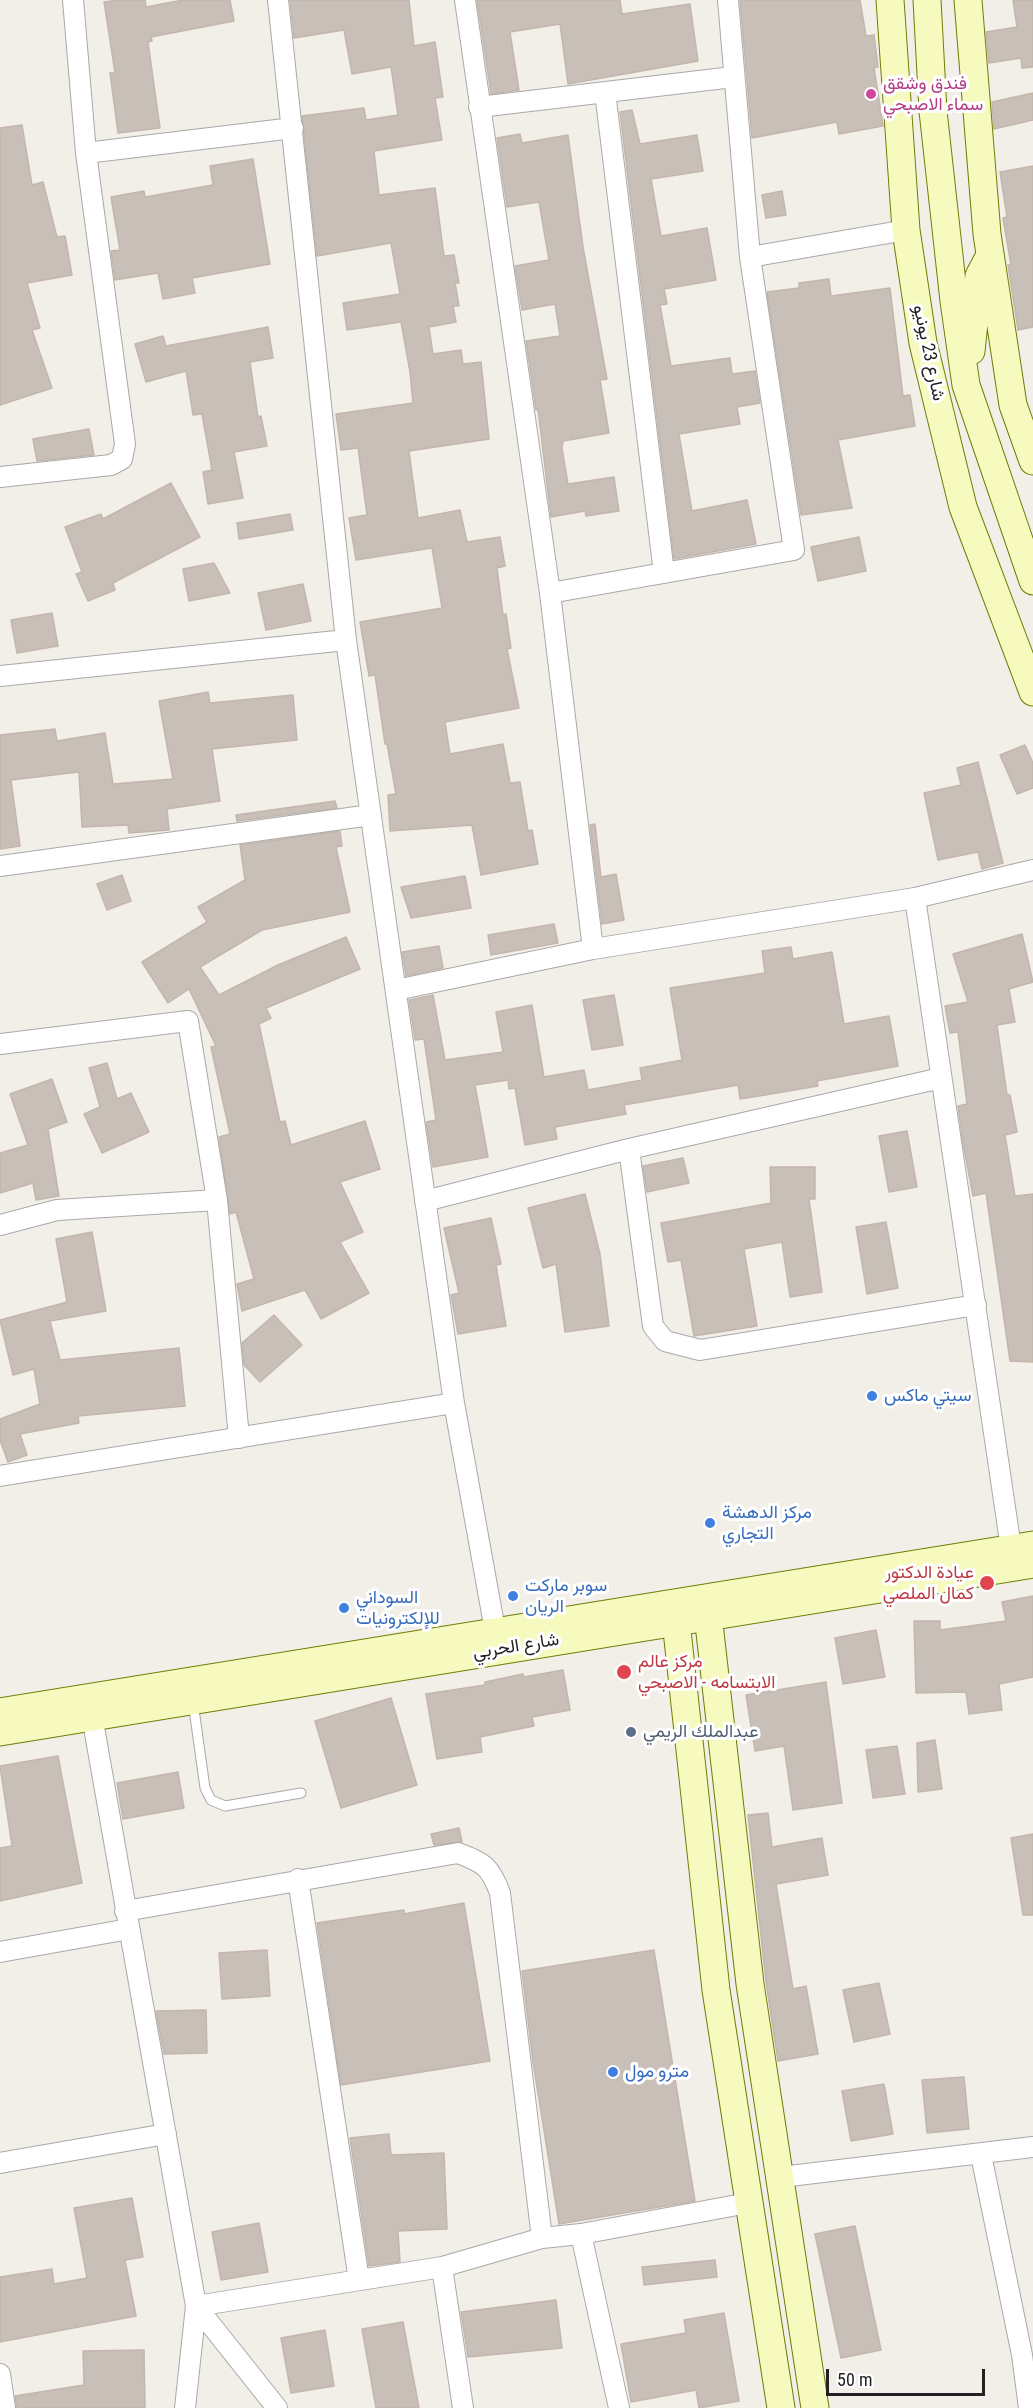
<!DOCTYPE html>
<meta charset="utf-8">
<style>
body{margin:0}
#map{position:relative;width:1033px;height:2408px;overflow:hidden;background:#f2efe9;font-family:"Roboto Condensed",sans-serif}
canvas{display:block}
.scale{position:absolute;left:826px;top:2369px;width:159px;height:27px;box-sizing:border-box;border:3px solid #222;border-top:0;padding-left:8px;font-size:18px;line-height:21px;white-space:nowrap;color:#222;-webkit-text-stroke:4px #fff;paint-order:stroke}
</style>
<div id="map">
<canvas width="1033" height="2408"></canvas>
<div class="scale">50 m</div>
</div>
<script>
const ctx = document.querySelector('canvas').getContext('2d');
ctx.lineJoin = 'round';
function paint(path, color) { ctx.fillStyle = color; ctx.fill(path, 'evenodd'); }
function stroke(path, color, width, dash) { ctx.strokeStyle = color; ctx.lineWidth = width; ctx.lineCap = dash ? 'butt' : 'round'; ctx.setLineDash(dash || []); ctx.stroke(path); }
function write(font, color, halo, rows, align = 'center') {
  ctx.font = font + ' "Roboto Condensed",Vazirmatn,sans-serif'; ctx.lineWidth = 6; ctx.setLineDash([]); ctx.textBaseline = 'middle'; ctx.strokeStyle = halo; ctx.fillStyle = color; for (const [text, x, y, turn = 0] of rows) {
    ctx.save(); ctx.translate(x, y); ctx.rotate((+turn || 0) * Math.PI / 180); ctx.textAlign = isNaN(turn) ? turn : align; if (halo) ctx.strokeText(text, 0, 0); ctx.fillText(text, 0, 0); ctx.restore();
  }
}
const building = new Path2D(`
 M 118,0 L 145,0 L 146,7 L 183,0 L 230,0 L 234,21 L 151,37 L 152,41 L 148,42 L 160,128 L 118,133 L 110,73 L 115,73 L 104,2 Z
 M 290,0 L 409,0 L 414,46 L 435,42 L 443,97 L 435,98 L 442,140 L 374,151 L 379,195 L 435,188 L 444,256 L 454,255 L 459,283 L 455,283 L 459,306 L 453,306 L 456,322 L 429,327 L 433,354 L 461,350 L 463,364 L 481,362 L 489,439 L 409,451 L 418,518 L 460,510 L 467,542 L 500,537 L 505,566 L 497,568 L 503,615 L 506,614 L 511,648 L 507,649 L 519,708 L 445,722 L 450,754 L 503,744 L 510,783 L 520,782 L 528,831 L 532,830 L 538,864 L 481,875 L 472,825 L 390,831 L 388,795 L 396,794 L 387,744 L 385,744 L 375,675 L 369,676 L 360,622 L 442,608 L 432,548 L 356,560 L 349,518 L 367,515 L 358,448 L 341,450 L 336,414 L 413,403 L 410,372 L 401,322 L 347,330 L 343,303 L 400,294 L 391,243 L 317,256 L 302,116 L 364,108 L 366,120 L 398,115 L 391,67 L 352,74 L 344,30 L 294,38 Z
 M 477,0 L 620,0 L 622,14 L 690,4 L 698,61 L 568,84 L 560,24 L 510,32 L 519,90 L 491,94 Z
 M 740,0 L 860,0 L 866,36 L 874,35 L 878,67 L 874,67 L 883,126 L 839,134 L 837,122 L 752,138 Z
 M 1013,0 L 1033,0 L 1033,67 L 1022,68 L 1021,58 L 989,63 L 986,32 L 1017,27 Z
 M 1033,93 L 1033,120 L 994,129 L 992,102 Z
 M 632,110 L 640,144 L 697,135 L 703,171 L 651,179 L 661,236 L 707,228 L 716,280 L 664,289 L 667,304 L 660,305 L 671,366 L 730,358 L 732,374 L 755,371 L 760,403 L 737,407 L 740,424 L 679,434 L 692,511 L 747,500 L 756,544 L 674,559 L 620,112 Z
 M 22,125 L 32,185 L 43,182 L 57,237 L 65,236 L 72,275 L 27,283 L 40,328 L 32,330 L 52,388 L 0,405 L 0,128 Z
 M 520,134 L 522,143 L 568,135 L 583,247 L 607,379 L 600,380 L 609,433 L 563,441 L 562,448 L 568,484 L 614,477 L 619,511 L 586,516 L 585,511 L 551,517 L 538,409 L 536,410 L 526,341 L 560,336 L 555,304 L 522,310 L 515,266 L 549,260 L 539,202 L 507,207 L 497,138 Z
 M 253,159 L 270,264 L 192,278 L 195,293 L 163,299 L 158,273 L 115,280 L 111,251 L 120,250 L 111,197 L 144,191 L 145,197 L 213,185 L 210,166 Z
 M 1033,166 L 1033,327 L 1018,330 L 1008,265 L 1011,265 L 1003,218 L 1007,217 L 1000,172 Z
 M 782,191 L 786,215 L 766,218 L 762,195 Z
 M 829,279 L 831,296 L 890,288 L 903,396 L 910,395 L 915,426 L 838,440 L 852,508 L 801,515 L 767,292 L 799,288 L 799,283 Z
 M 268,327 L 273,358 L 250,362 L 258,417 L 261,416 L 267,446 L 234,452 L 243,498 L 208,504 L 203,472 L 212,470 L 202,414 L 193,415 L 186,371 L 146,382 L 135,344 L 163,336 L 166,346 Z
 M 89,429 L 94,455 L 37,461 L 33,439 Z
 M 171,483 L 200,537 L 113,583 L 115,590 L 88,601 L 76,574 L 82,572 L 65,527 L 101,514 L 103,519 Z
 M 290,514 L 293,530 L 239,539 L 237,523 Z
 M 859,537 L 866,571 L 818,581 L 811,547 Z
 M 214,563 L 230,593 L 189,601 L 183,569 Z
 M 303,584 L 311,621 L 266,630 L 258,593 Z
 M 52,613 L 58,646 L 17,653 L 11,620 Z
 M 208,692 L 210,703 L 293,695 L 297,740 L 212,749 L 220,801 L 167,809 L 169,830 L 129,833 L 128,825 L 82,827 L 79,772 L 11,780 L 20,846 L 0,849 L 0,735 L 55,729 L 57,741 L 105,733 L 113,784 L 173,779 L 159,701 Z
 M 1025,745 L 1033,763 L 1033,788 L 1017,794 L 1000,755 Z
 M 978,762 L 1003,863 L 982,869 L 978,852 L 938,860 L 924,793 L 961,785 L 957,768 Z
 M 335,801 L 337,808 L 237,821 L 236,815 Z
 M 595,824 L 601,877 L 616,874 L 624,920 L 602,924 L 590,825 Z
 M 340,831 L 342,846 L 336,847 L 350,912 L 262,930 L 200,967 L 219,995 L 278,965 L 346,937 L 360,969 L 266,1008 L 271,1018 L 259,1024 L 280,1122 L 285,1121 L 291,1145 L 365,1121 L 380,1169 L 340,1182 L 363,1232 L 340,1242 L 369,1293 L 321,1319 L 305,1290 L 242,1311 L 237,1284 L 254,1279 L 236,1212 L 230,1214 L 219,1137 L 230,1134 L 211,1047 L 216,1046 L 189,989 L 168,1003 L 142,962 L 207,922 L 198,907 L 245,880 L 240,845 Z
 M 122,875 L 131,901 L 107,910 L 97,884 Z
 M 465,876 L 471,908 L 411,918 L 401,887 Z
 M 554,924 L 558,943 L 491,955 L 488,935 Z
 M 1022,934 L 1033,982 L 1009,989 L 1015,1022 L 997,1025 L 1007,1095 L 1010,1095 L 1017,1132 L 1005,1135 L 1015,1196 L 1033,1194 L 1033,1362 L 1010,1361 L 986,1193 L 973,1196 L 963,1143 L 958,1106 L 967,1104 L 958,1032 L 950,1033 L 945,1006 L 968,1002 L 953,954 Z
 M 439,946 L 443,968 L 406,976 L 402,952 Z
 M 791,947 L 793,959 L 832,952 L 844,1024 L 889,1016 L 898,1066 L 817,1081 L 818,1086 L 765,1095 L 740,1099 L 738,1085 L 624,1105 L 626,1114 L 555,1127 L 557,1139 L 525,1145 L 515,1088 L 509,1089 L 508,1080 L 475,1085 L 488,1157 L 433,1167 L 426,1122 L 436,1120 L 424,1039 L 415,1040 L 409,1000 L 433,995 L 445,1060 L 503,1052 L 496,1012 L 532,1005 L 544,1077 L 584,1070 L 588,1090 L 642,1080 L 640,1068 L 682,1060 L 670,988 L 765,973 L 762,951 Z
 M 614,995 L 623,1045 L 592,1050 L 583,1000 Z
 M 107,1063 L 117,1099 L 131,1093 L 149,1132 L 102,1153 L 84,1114 L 100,1107 L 89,1068 Z
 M 52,1079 L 67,1122 L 48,1129 L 59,1196 L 36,1200 L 33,1183 L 0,1193 L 0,1153 L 28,1145 L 10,1094 Z
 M 907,1131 L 917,1187 L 889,1192 L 879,1136 Z
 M 683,1158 L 689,1183 L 647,1192 L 643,1166 Z
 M 770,1167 L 815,1167 L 815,1199 L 809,1199 L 822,1292 L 790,1297 L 782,1242 L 744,1249 L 757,1326 L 694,1336 L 681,1260 L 668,1262 L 661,1223 L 771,1203 Z
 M 585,1194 L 600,1254 L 609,1326 L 565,1332 L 556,1264 L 543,1268 L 528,1208 Z
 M 491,1218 L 501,1264 L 496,1265 L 506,1326 L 458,1334 L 451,1295 L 459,1293 L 444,1228 Z
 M 886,1222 L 898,1288 L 867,1294 L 856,1227 Z
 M 92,1232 L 106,1311 L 50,1321 L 60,1360 L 179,1348 L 185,1406 L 78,1416 L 79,1423 L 20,1434 L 27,1455 L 8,1462 L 0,1440 L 0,1419 L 40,1404 L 34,1369 L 13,1375 L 0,1320 L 67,1302 L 56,1239 Z
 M 274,1315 L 302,1345 L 260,1382 L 244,1365 L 242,1343 Z
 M 1033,1596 L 1033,1677 L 999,1684 L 1002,1710 L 969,1714 L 966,1692 L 916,1693 L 914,1621 L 940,1621 L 940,1630 L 1006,1621 L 1002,1602 Z
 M 876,1630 L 885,1677 L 843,1684 L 835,1638 Z
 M 563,1670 L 570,1710 L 532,1717 L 534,1726 L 480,1737 L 482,1752 L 437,1759 L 426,1694 L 485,1685 L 485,1682 L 523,1674 L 524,1677 Z
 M 826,1682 L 842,1803 L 793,1810 L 784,1746 L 755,1751 L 746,1695 Z
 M 391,1698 L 417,1785 L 341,1808 L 315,1721 Z
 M 935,1740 L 942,1789 L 918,1792 L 917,1743 Z
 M 897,1746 L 905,1794 L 873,1798 L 866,1750 Z
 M 58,1756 L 82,1883 L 0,1901 L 0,1848 L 12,1846 L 0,1766 Z
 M 178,1772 L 184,1808 L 123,1819 L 117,1783 Z
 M 768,1813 L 772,1847 L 822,1838 L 828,1875 L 776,1884 L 793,1989 L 806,1986 L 818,2054 L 778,2061 L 766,1982 L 748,1815 Z
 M 459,1828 L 462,1842 L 434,1845 L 431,1834 Z
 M 1033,1834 L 1033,1915 L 1023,1915 L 1011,1838 Z
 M 464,1903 L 490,2061 L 341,2085 L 317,1923 L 404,1910 L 404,1914 Z
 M 267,1950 L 270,1996 L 222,1999 L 219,1953 Z
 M 654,1950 L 695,2201 L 559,2224 L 533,2062 L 522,1971 Z
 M 879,1983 L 890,2034 L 854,2042 L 843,1990 Z
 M 206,2010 L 207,2053 L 164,2054 L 156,2011 Z
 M 964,2077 L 969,2129 L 927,2133 L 922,2080 Z
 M 884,2084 L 893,2134 L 851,2141 L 842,2091 Z
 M 389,2134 L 391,2155 L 444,2153 L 447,2229 L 398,2231 L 400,2262 L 369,2266 L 350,2138 Z
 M 132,2198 L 143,2257 L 125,2260 L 136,2316 L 0,2342 L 0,2277 L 52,2269 L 54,2284 L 87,2278 L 74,2208 Z
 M 259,2223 L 268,2272 L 221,2280 L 212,2232 Z
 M 855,2226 L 881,2350 L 841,2358 L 815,2234 Z
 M 715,2260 L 717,2277 L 644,2285 L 642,2267 Z
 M 556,2300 L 562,2348 L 468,2357 L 461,2312 Z
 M 724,2313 L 739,2401 L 699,2408 L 696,2390 L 631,2402 L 621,2344 L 686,2333 L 684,2320 Z
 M 403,2322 L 419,2408 L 376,2408 L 362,2329 Z
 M 325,2330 L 334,2386 L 291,2393 L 281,2338 Z
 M 144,2350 L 145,2408 L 17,2408 L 15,2396 L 84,2385 L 83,2351 Z`);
const lane = new Path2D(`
 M 193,1702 L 205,1788 L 211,1800 L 225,1806 L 301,1793`);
const street = new Path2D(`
 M 278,0 L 346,640 L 454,1403 L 495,1630
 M 465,0 L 550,593 L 593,949
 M 605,92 L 664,573
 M 479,107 L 733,77
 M 86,153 L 293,128
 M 750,257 L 906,230
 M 0,477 L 111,465 L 122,459 L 125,444 L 86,153 L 73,0
 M 550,593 L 794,550 L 750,257 L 728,0
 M 0,676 L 346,640
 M 0,866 L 371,815
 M 915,898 L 1011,1548
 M 396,990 L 593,949 L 915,898 L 1033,870
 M 0,1044 L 188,1021 L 217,1200 L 239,1438
 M 629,1149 L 653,1326 L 665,1341 L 700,1350 L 976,1305
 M 425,1201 L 629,1149 L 941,1078
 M 0,1225 L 57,1210 L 217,1200
 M 0,1476 L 454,1403
 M 92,1716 L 196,2306 L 185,2408
 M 298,1879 L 359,2280
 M 125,1911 L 458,1853 C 484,1863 490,1866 500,1893 L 542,2238
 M 0,1952 L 129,1929
 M 981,2155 L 1022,2355 L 1029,2408
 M 0,2163 L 166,2134
 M 781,2177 L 1033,2147
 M 581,2234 L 619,2408
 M 442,2267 L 463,2408
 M 196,2306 L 442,2267 L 542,2238 L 581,2234 L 748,2203
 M 196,2306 L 277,2408
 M 0,2374 L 5,2408`);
const secondary = new Path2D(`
 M 890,0 L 906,230 L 923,343 L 963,507 L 1033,692
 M 927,0 L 933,111 L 954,301 L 966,385 L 1033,581
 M 968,0 L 987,234 L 1013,405 L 1033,461
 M 971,351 L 979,276 L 989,257
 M 708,1615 L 750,1984 L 815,2408
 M 676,1621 L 716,1990 L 781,2408
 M 0,1712 L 1033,1545
 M 0,1732 L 1033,1564`);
const markers = [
 [871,94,6,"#d1479c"],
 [872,1396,6,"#3f7fe0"],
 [710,1523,6,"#3f7fe0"],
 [987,1583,8,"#e0444e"],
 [513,1596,6,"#3f7fe0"],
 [344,1608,6,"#3f7fe0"],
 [624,1672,8,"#e0444e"],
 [631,1732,6,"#5c6f8a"],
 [613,2072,6,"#3f7fe0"]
];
const hotelNames = [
 ["فندق وشقق",883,84],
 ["سماء الاصبحي",883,105]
];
const streetNames = [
 ["شارع 23 يونيو",928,353,78],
 ["شارع الحربي",516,1647,-9]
];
const shopNames = [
 ["سيتي ماكس",884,1396],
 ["مركز الدهشة",722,1513],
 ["التجاري",722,1534],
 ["سوبر ماركت",525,1586],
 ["الريان",525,1607],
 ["السوداني",356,1598],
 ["للإلكترونيات",356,1619],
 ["مترو مول",625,2072]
];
const healthNames = [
 ["عيادة الدكتور",974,1573],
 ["كمال الملصي",974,1594],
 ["مركز عالم",638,1662,"left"],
 ["الابتسامه - الاصبحي",638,1683,"left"]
];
const serviceNames = [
 ["عبدالملك الريمي",643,1732]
];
paint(building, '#c7bfb8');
stroke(building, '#c4b6ab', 1.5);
stroke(lane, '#a9a9a9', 11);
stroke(street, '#a9a9a9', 22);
stroke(secondary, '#707d05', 29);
stroke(lane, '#fff', 9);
stroke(street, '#fff', 20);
stroke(secondary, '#f7fabf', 27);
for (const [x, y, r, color] of markers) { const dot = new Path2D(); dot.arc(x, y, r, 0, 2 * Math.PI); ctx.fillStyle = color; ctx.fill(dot); stroke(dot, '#fff', 2); }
write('18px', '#b23c85', '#fff', hotelNames, 'left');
write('18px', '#222', '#fff', streetNames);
write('18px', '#366cbe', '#fff', shopNames, 'left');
write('18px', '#be3a42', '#fff', healthNames, 'right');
write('18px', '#4e5e75', '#fff', serviceNames, 'left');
</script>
